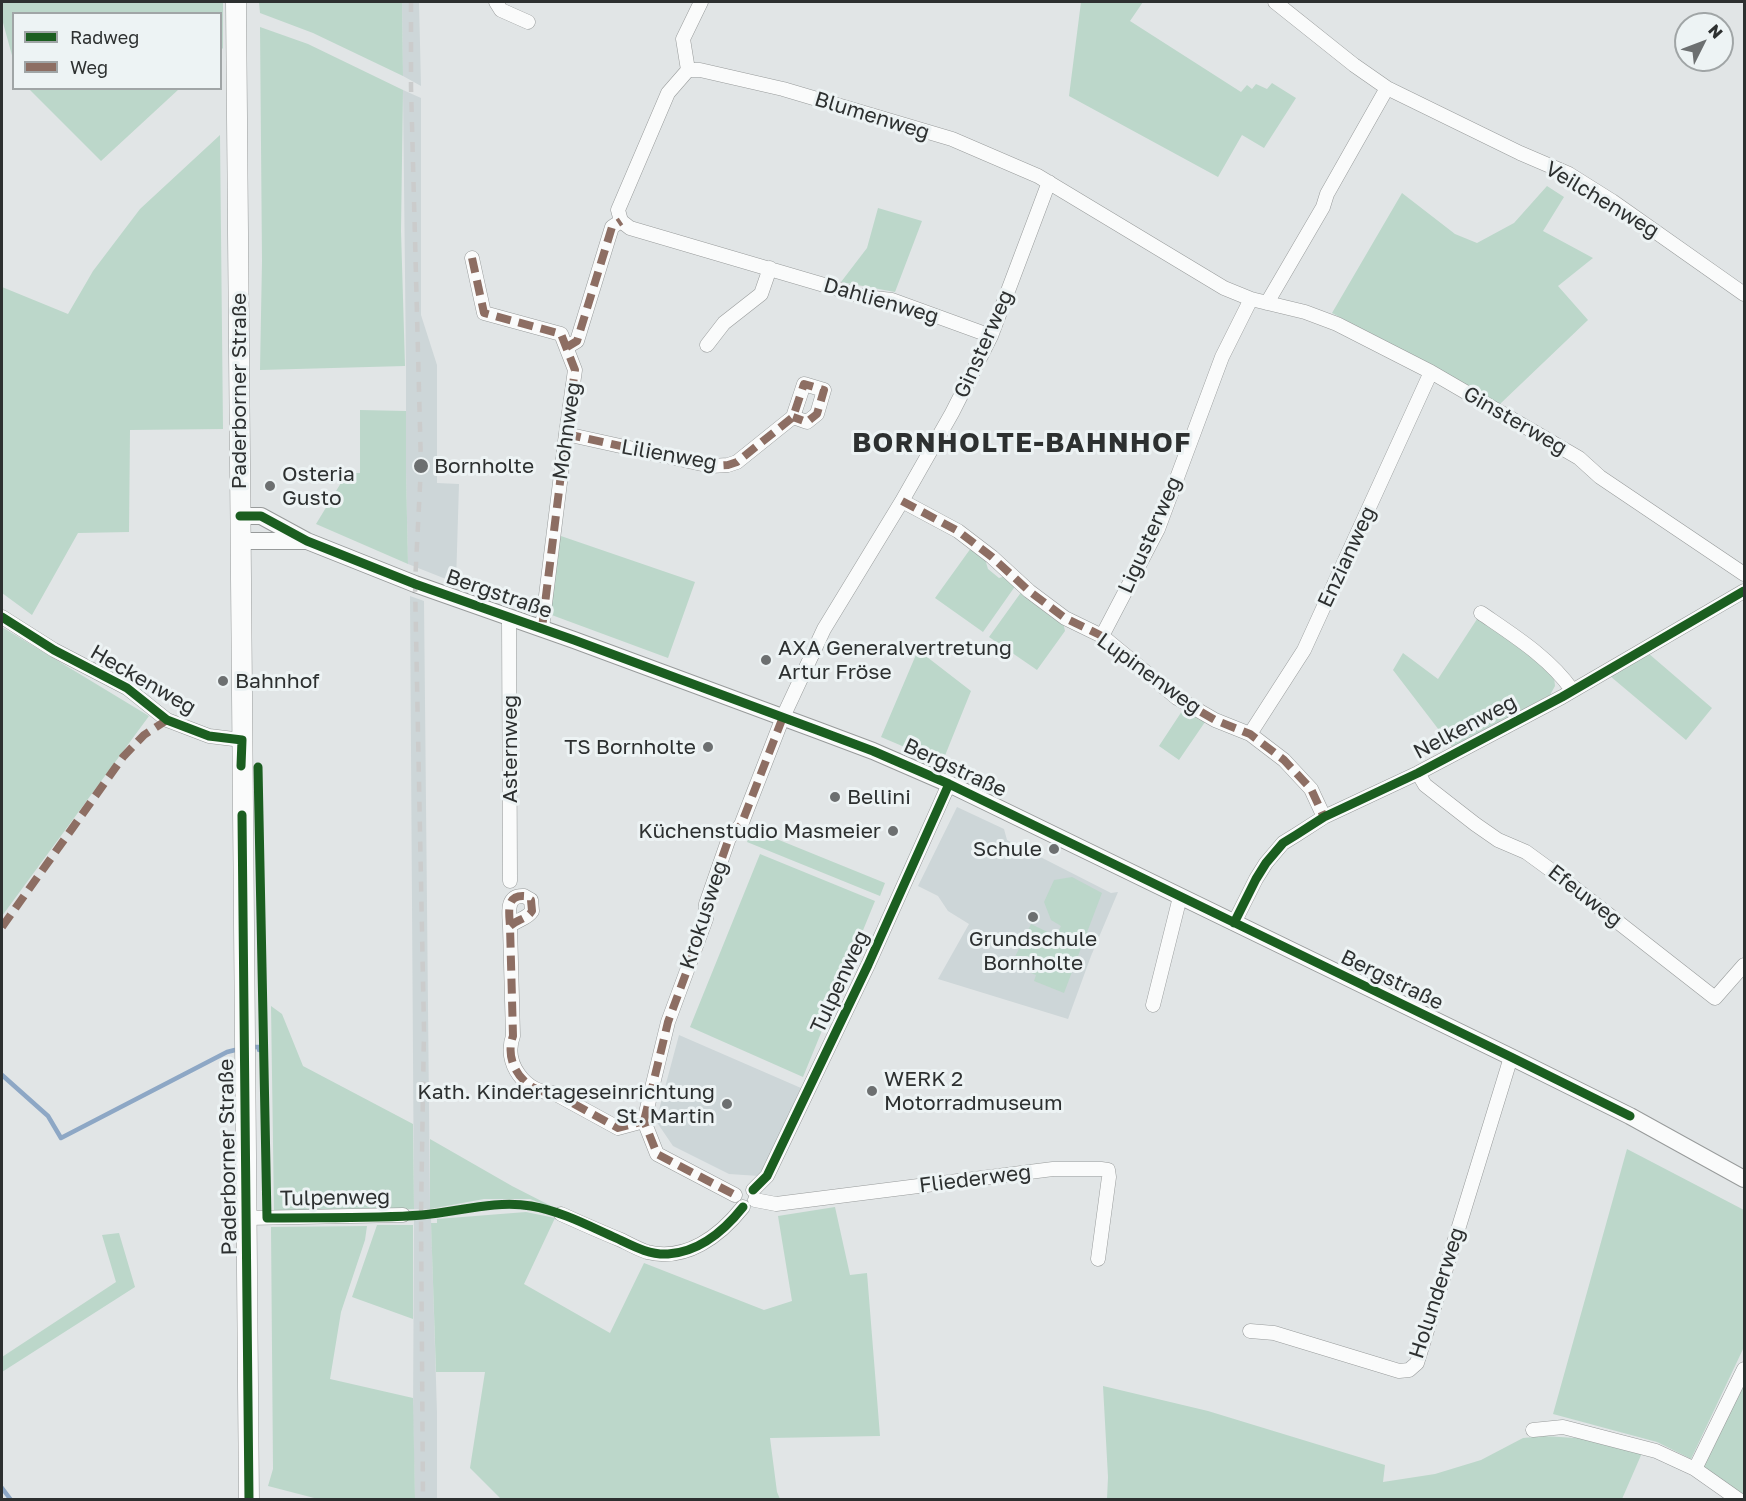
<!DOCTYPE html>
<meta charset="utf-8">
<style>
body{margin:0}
#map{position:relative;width:1746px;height:1501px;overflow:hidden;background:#e1e5e6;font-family:"Golos Text",sans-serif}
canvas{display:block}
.frame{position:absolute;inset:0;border:3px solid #2d3030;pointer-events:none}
.legend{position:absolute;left:12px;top:12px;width:210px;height:78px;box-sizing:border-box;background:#edf3f4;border:2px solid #a0a5a6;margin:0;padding:8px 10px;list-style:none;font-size:18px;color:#2d3030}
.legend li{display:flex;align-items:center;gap:12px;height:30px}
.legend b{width:30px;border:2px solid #a0a5a6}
.north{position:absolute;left:1674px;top:12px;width:60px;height:60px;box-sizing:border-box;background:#edf3f4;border:2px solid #a0a5a6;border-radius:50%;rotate:48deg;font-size:16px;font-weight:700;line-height:24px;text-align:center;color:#2d3030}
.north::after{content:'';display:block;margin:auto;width:21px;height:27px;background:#6c6f70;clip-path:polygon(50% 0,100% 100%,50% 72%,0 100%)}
</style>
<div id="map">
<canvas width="1746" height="1501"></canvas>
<div class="frame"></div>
<ul class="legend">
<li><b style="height:8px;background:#1b5e20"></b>Radweg</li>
<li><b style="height:8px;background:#8d6e63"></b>Weg</li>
</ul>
<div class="north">N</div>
</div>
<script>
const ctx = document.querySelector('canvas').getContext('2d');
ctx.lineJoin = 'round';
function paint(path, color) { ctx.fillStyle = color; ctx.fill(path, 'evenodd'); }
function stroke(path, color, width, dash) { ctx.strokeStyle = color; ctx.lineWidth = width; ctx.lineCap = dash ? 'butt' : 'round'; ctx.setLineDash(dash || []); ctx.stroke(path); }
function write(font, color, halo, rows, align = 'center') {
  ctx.font = font + ' "Golos Text",sans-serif'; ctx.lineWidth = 6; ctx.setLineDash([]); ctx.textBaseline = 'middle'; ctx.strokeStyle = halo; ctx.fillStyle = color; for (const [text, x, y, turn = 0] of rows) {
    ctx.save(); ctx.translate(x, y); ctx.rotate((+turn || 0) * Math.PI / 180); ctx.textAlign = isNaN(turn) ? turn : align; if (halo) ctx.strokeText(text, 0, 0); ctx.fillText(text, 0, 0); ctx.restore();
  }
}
const built = new Path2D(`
 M 402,2 L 419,2 L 421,86 L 403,76 Z
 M 403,90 L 421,98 L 421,315 L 437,365 L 437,483 L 459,484 L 456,583 L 408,564 L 406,472 L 406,366 Z
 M 410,596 L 424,601 L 430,1209 L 414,1209 Z
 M 957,807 L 1004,829 L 1007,840 L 1111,893 L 1118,892 L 1091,956 L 1068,1019 L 938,979 L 969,924 L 948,911 L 938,896 L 918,886 Z
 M 679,1035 L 801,1088 L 759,1176 L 729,1174 L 673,1146 L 656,1121 Z
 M 431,1218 L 437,1413 L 437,1499 L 415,1499 L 413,1420 L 414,1219 Z`);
const green = new Path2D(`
 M 2,2 L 223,2 L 223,48 L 221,50 L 220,14 L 14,14 L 13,59 L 2,19 Z
 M 259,2 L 402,2 L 403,76 L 313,33 L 260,13 Z
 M 1081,2 L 1143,2 L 1130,21 L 1241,92 L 1247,85 L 1252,89 L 1256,84 L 1267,89 L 1272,83 L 1296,98 L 1264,148 L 1242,135 L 1218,177 L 1069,96 Z
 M 260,27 L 308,44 L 403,90 L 401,231 L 405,366 L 260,370 L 262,261 Z
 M 29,89 L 179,89 L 101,161 Z
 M 220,135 L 223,429 L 130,430 L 129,532 L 78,533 L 32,615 L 2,593 L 2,287 L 68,314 L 93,271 L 140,209 Z
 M 1547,186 L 1564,197 L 1543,231 L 1593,258 L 1558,286 L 1588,320 L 1500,404 L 1332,313 L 1402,193 L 1455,234 L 1477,243 L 1514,223 Z
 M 878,208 L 922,221 L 895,292 L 841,282 L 867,248 Z
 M 360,410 L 406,411 L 406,472 L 408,564 L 316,524 L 347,473 L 360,473 Z
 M 558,535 L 695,582 L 668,658 L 549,614 Z
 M 971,548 L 985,559 L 988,569 L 999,578 L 1006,576 L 1016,585 L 983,632 L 935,598 Z
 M 1022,591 L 1063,622 L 1065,631 L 1037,670 L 989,637 Z
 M 1479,616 L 1518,645 L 1554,677 L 1555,686 L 1550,695 L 1452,747 L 1393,670 L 1403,653 L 1438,679 Z
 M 2,627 L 149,716 L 2,916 Z
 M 918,650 L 971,691 L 942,763 L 881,737 Z
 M 1648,653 L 1712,708 L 1686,740 L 1610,676 Z
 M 1184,708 L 1205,722 L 1179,760 L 1159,746 Z
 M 752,829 L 885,883 L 880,896 L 747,842 Z
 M 760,854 L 875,901 L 803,1077 L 690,1027 Z
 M 1072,877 L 1102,893 L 1064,993 L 1034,981 L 1036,975 L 1011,965 L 1031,924 L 1056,936 L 1061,926 L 1051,920 L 1044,902 L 1054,880 Z
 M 271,1006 L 282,1014 L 303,1066 L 413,1124 L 414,1209 L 274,1212 Z
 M 430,1139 L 512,1186 L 559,1210 L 530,1199 L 484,1199 L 430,1209 Z
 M 1627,1149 L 1744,1210 L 1744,1347 L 1691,1459 L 1657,1442 L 1553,1414 Z
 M 835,1207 L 850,1275 L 867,1273 L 880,1436 L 770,1438 L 777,1492 L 780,1499 L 501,1499 L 470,1468 L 485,1372 L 436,1372 L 431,1223 L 437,1223 L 437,1219 L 526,1212 L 555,1218 L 524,1284 L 610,1333 L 644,1263 L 764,1310 L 792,1301 L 778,1216 Z
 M 377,1225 L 413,1225 L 413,1319 L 352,1297 Z
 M 367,1226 L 365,1240 L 341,1312 L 330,1379 L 413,1398 L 415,1499 L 318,1499 L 268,1486 L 273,1469 L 271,1227 Z
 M 119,1233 L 135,1287 L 2,1372 L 2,1357 L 116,1282 L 102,1235 Z
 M 1744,1381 L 1744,1497 L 1705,1470 L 1703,1464 Z
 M 1103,1386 L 1208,1411 L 1385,1465 L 1383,1482 L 1435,1474 L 1481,1460 L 1523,1438 L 1544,1436 L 1591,1439 L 1642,1453 L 1622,1499 L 1107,1499 L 1108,1477 Z`);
const stream = new Path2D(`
 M 255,1047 L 259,1047 L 259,1050
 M 2,1075 L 48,1116 L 61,1138 L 227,1052 L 235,1050
 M 2,1488 L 11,1500`);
const minor = new Path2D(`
 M 496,2 L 501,10 L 528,22
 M 1275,2 L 1354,65 L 1387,88 L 1520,153 L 1569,174 L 1612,201 L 1744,294
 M 688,70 L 700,70 L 783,89 L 952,139 L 1038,176 L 1224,288 L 1251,299 L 1305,312 L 1337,324 L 1431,372 L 1579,458 L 1600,477 L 1744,574
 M 621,221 L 630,228 L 865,297 L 892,300 L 991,336
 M 621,221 L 618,210 L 668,93 L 688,70 L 683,39 L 701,2
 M 472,258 L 484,313 L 561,334 L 575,370 L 566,434 L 542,628
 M 1267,303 L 1323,207 L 1327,194 L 1387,88
 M 707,345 L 724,323 L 761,294 L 770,268
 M 567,347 L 577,341 L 612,227 L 621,221
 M 566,434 L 711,466 L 728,465 L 737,462 L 793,417 L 804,384 L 824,390 L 817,414 L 807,422 L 793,417
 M 902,501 L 958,531 L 992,557 L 1029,591 L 1065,618 L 1102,636 L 1177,698 L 1215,720 L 1250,734 L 1284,760 L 1311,789 L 1324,817
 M 1481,613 C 1513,635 1550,658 1572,690
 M 2,617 L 54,650 L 127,688 L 167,720 L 209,736 L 242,740
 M 509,617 L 510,881
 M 1102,636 L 1158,529 L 1222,357 L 1251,299
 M 1250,734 L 1304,650 L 1431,372
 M 1418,773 L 1425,785 L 1475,824 L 1498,840 L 1526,852 L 1563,879 L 1715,998 L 1744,965
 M 1234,923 L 1256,879 L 1266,863 L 1283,843 L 1296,835 L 1324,817 L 1418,773 L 1562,697 L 1744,591
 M 510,926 C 518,919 527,919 532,911 L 531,900 L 524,896 C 506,895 509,912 510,926 L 513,1036 C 503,1063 525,1093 554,1093 L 618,1128 L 644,1121 L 657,1154 L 735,1195
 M 1153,1005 L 1180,897
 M 644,1121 L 668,1022 L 706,919 L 706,904 L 729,838 L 741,825 L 783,717 L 824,629 L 902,501 L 952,413 L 991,336 L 1049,182
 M 753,1190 L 767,1176 L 868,965 L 949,784
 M 755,1200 L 776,1204 L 1053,1169 L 1101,1169 L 1108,1170 L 1109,1177 L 1098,1259
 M 561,1214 C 581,1223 601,1232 621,1240 C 629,1244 638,1249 647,1252 C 686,1262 720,1236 743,1207
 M 247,1218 L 403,1215
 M 1250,1331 L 1274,1333 L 1399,1371 L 1409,1370 L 1417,1363 L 1511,1057
 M 1533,1430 L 1563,1427 L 1656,1451 L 1695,1469 L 1739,1500
 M 1695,1469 L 1744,1369`);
const tertiary = new Path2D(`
 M 240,516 L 261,516 L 307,541 L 415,584 L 574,640 L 817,730 L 873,751 L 949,784 L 1511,1057 L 1630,1116 L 1744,1179
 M 241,541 L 306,541`);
const secondary = new Path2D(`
 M 236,2 L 249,1500`);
const rail = new Path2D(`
 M 411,2 L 411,87 L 421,466 L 415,584 L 424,1030 L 421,1215 L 423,1500`);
const quiet = new Path2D(`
 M 472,258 L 484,313 L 561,334 L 575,370 L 566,434 L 542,628
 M 567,347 L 577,341 L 612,227 L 621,221
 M 566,434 L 711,466 L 728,465 L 737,462 L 793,417 L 804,384 L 824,390 L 817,414 L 807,422 L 793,417
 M 902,501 L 958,531 L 992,557 L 1029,591 L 1065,618 L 1102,636 L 1177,698 L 1215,720 L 1250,734 L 1284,760 L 1311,789 L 1324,817
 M 510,926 C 518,919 527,919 532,911 L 531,900 L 524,896 C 506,895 509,912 510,926 L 513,1036 C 503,1063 525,1093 554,1093 L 618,1128 L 644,1121 L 657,1154 L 735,1195
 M 2,927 L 123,757 L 144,735 L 167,720
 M 644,1121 L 668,1022 L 706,919 L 706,904 L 729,838 L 741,825 L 783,717`);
const cycleway = new Path2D(`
 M 240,516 L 261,516 L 307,541 L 415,584 L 574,640 L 817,730 L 873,751 L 949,784 L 1511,1057 L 1630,1116
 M 2,617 L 54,650 L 127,688 L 167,720 L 209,736 L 242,740 L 241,766
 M 258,767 L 267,1218 C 318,1217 371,1219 422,1215 C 458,1212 494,1200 531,1206 C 561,1211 589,1226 616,1238 C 633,1246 649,1255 668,1254 C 699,1252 724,1231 743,1207
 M 242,815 L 249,1500
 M 1234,923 L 1256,879 L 1266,863 L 1283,843 L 1296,835 L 1324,817 L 1418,773 L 1562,697 L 1744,591
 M 753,1190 L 767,1176 L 868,965 L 949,784`);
const markers = [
 [421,466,8,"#6c6f70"],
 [270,486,6,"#6c6f70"],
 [766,660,6,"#6c6f70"],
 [223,681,6,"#6c6f70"],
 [708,747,6,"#6c6f70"],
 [835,797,6,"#6c6f70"],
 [893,831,6,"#6c6f70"],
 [1054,849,6,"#6c6f70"],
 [1033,917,6,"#6c6f70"],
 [872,1091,6,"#6c6f70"],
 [727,1104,6,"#6c6f70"]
];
const streetNames = [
 ["Blumenweg",872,116,17],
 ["Veilchenweg",1602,200,31],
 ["Dahlienweg",881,301,16],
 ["Ginsterweg",984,344,-66],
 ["Paderborner Straße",239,391,-90],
 ["Ginsterweg",1515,421,30],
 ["Mohnweg",567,431,-82],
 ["Lilienweg",669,455,10],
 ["Ligusterweg",1150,535,-66],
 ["Enzianweg",1347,557,-65],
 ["Bergstraße",499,594,19],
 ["Lupinenweg",1149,674,36],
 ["Heckenweg",143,680,30],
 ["Nelkenweg",1465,727,-28],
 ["Asternweg",510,749,-90],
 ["Bergstraße",955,768,25],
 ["Efeuweg",1585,896,38],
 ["Krokusweg",704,915,-72],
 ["Bergstraße",1392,980,26],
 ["Tulpenweg",840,982,-65],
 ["Paderborner Straße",228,1157,-91],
 ["Fliederweg",975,1179,-7],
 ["Tulpenweg",335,1198,-1],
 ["Holunderweg",1437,1293,-72]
];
const poiNames = [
 ["Bornholte",434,466],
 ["Osteria",282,474],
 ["Gusto",282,498],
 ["AXA Generalvertretung",778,648],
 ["Artur Fröse",778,672],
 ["Bahnhof",235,681],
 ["TS Bornholte",696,747,"right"],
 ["Bellini",847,797],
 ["Küchenstudio Masmeier",881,831,"right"],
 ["Schule",1042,849,"right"],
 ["Grundschule",1033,939,"center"],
 ["Bornholte",1033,963,"center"],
 ["WERK 2",884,1079],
 ["Motorradmuseum",884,1103],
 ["Kath. Kindertageseinrichtung",715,1092,"right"],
 ["St. Martin",715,1116,"right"]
];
const districtNames = [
 ["BORNHOLTE-BAHNHOF",1022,443]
];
paint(built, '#cdd6d8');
paint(green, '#bcd7ca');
stroke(stream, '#8da7c5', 4.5);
stroke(minor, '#989b9b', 15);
stroke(tertiary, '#989b9b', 18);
stroke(secondary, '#989b9b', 21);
stroke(minor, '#fafbfb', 14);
stroke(tertiary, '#fafbfb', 16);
stroke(secondary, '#fafbfb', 20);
stroke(rail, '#cbcccc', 4.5, [10, 10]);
stroke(quiet, '#8d6e63', 8, [15, 8]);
stroke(cycleway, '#1b5e20', 9);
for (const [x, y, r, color] of markers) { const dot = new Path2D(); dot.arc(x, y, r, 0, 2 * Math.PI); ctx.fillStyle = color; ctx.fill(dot); stroke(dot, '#edf3f4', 2); }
write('21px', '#2d3030', '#edf3f4', streetNames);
write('21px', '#2d3030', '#edf3f4', poiNames, 'left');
ctx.letterSpacing = '1.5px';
write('bold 27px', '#2d3030', '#edf3f4', districtNames);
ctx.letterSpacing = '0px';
</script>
